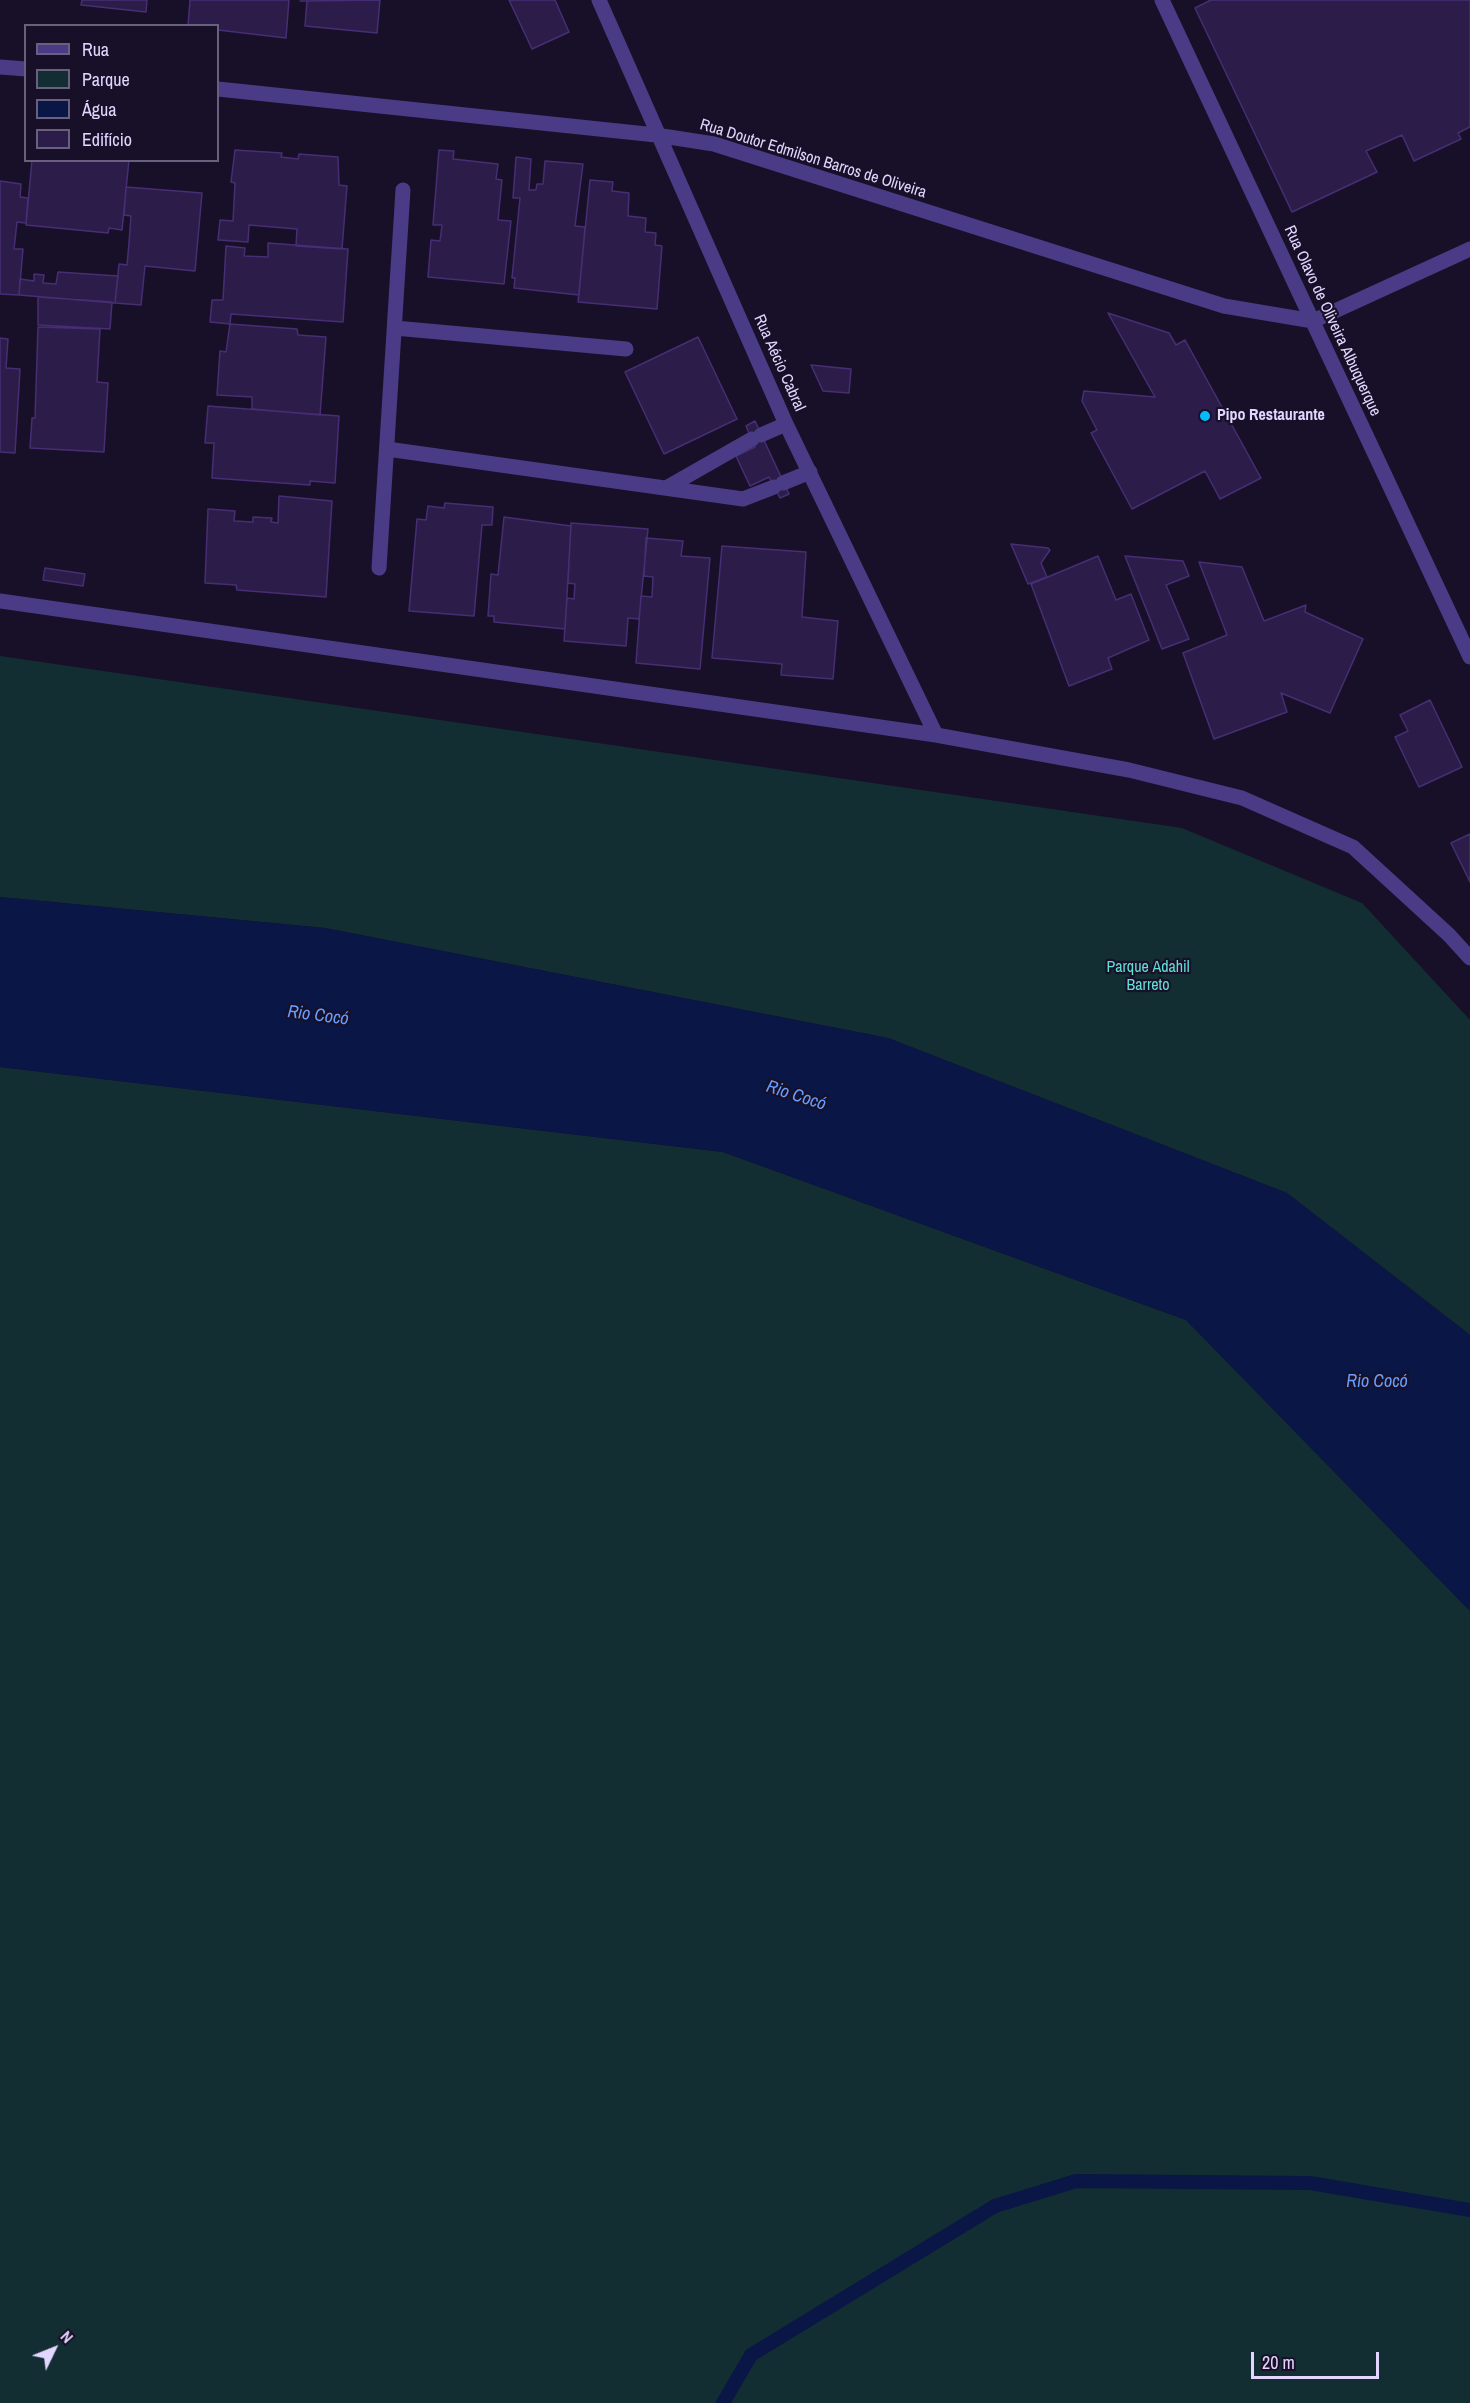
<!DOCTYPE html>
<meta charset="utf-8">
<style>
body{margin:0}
#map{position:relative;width:1470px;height:2403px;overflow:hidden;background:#181028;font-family:"Archivo Narrow",sans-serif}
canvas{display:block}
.legend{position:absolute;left:24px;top:24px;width:195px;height:138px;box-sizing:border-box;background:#181028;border:2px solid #695f7e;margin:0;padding:8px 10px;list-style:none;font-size:18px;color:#e2d6ff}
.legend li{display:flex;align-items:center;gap:12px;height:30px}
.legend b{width:30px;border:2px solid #695f7e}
.north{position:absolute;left:24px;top:2319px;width:60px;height:60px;-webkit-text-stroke:4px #181028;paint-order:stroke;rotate:47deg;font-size:16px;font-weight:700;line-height:24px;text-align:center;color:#e2d6ff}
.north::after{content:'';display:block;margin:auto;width:21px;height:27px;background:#e2d6ff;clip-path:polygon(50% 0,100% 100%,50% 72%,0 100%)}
.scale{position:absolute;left:1251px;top:2352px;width:128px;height:27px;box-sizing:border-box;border:3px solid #e2d6ff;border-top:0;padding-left:8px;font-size:18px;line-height:21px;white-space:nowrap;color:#e2d6ff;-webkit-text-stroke:4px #181028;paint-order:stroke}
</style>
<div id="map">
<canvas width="1470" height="2403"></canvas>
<ul class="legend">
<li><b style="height:8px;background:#4a3b86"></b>Rua</li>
<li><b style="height:16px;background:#132e32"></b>Parque</li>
<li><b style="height:16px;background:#0a1646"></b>Água</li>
<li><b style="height:16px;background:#2c1c49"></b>Edifício</li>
</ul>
<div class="north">N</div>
<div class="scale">20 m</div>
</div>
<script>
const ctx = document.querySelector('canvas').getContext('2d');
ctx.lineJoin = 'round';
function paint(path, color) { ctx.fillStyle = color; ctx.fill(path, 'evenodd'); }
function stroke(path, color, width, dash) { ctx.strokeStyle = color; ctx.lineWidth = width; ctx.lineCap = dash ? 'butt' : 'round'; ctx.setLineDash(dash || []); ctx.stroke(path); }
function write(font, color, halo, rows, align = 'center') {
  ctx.font = font + ' "Archivo Narrow",sans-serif'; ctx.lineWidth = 4.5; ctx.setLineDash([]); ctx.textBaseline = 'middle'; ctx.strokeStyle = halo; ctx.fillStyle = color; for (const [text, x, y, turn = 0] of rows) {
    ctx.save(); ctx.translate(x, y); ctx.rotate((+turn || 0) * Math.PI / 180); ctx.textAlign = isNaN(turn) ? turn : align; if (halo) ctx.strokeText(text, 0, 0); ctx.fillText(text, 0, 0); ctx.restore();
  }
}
const green = new Path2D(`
 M 0,656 L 1182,828 L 1362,903 L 1470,1020 L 1470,1335 L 1287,1193 L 888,1038 L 325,928 L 0,897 Z
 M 0,1067 L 723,1152 L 1186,1320 L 1470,1611 L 1470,2403 L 0,2403 Z`);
const water = new Path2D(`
 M 0,897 L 325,928 L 888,1038 L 1287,1193 L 1470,1335 L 1470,1611 L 1186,1320 L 723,1152 L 0,1067 Z`);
const stream = new Path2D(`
 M 723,2403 L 751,2355 L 995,2206 L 1076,2181 L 1310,2183 L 1470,2210`);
const building = new Path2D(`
 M 82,0 L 147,0 L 146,12 L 81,5 Z
 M 190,0 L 289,0 L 286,38 L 218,30 L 218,26 L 188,26 Z
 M 380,0 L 377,33 L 305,26 L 307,1 L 300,1 Z
 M 509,0 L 555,0 L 569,32 L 532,49 Z
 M 1211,0 L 1470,0 L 1470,127 L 1458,133 L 1461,139 L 1414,161 L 1402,135 L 1366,151 L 1377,172 L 1292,212 L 1195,8 Z
 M 235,150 L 282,153 L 281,157 L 298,159 L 299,154 L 338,157 L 339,185 L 347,186 L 342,249 L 296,246 L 297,229 L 249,225 L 248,242 L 218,240 L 220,220 L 233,221 L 235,183 L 231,182 Z
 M 439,150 L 454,151 L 453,159 L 498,164 L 496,179 L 502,180 L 498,220 L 511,221 L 504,284 L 428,277 L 431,240 L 440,241 L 442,225 L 433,225 Z
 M 516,157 L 531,159 L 529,190 L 536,190 L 537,184 L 543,184 L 545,161 L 583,164 L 575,226 L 585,227 L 579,295 L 514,288 L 515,278 L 512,278 L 520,198 L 513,198 Z
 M 32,160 L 129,160 L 122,230 L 109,228 L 108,233 L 26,225 Z
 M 590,180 L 613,182 L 612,191 L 629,193 L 628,216 L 646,218 L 645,232 L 656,233 L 655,245 L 662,246 L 657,309 L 578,302 Z
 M 0,181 L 21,184 L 20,197 L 28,198 L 26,223 L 17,222 L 14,249 L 23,249 L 19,295 L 0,294 Z
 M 126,187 L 202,193 L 195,271 L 145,266 L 141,305 L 115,303 L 119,264 L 127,265 L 129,243 L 131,216 L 124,215 Z
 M 268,243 L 348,249 L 343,322 L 231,314 L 230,324 L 210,322 L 212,300 L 223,300 L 226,246 L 245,248 L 244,256 L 268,257 Z
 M 58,272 L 118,276 L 115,303 L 19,295 L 20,279 L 34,281 L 34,274 L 44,275 L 43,283 L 56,284 Z
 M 38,297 L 112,302 L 110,329 L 38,325 Z
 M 1108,313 L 1169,333 L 1176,345 L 1185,340 L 1261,478 L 1220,499 L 1205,471 L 1132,509 L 1091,433 L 1097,430 L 1082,401 L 1084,391 L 1155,397 Z
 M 230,324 L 297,329 L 298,335 L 326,337 L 320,415 L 252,409 L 252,397 L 217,395 L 220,351 L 226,352 Z
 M 38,327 L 100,329 L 97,382 L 108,383 L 104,452 L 30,448 L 32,418 L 35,418 Z
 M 698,337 L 737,419 L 664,454 L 625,372 Z
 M 0,338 L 8,339 L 6,368 L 20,369 L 15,453 L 0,452 Z
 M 811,365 L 851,369 L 849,393 L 823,391 Z
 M 208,406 L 339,416 L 335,483 L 310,481 L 310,485 L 212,478 L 214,443 L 205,443 Z
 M 755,421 L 789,494 L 780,498 L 769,477 L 750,486 L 736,456 L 755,447 L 746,426 Z
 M 279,496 L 332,501 L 326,597 L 237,590 L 236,585 L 205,583 L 208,509 L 235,511 L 234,521 L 253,522 L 253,517 L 272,518 L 271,522 L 278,523 Z
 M 445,503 L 493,507 L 492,525 L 482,525 L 474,616 L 409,611 L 417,519 L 426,520 L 428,506 L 444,508 Z
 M 504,517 L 571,526 L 565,629 L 494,622 L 494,616 L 488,616 L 491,574 L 498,575 Z
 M 571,523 L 648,529 L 639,619 L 628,618 L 626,646 L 564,641 L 567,598 L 574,599 L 575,584 L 568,583 Z
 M 646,538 L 683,541 L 681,556 L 710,558 L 700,669 L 636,663 L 641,596 L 652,597 L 653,577 L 644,576 Z
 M 1011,544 L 1048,548 L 1050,550 L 1041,563 L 1047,577 L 1028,584 Z
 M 722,546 L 806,552 L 802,617 L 838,621 L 833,679 L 781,675 L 782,664 L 712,658 Z
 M 1098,556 L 1116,600 L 1131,594 L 1149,640 L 1108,658 L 1112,669 L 1069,686 L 1031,584 Z
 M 1125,556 L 1183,561 L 1189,576 L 1166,585 L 1189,639 L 1162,649 Z
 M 1199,562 L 1242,567 L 1264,621 L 1306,605 L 1305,612 L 1363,639 L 1330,713 L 1281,693 L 1287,712 L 1214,739 L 1183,653 L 1227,635 Z
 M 45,568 L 85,574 L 83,586 L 43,580 Z
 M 1430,700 L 1462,767 L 1419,787 L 1395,737 L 1408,731 L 1400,715 Z
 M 1470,834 L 1470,882 L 1451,843 Z`);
const minor = new Path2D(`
 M 599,0 L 786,424 L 936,735
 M 1162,0 L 1470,657
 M 0,67 L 26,69
 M 218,89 L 656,135 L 714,144 L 1224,306 L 1313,321 L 1470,249
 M 395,328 L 626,349
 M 761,435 L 786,424
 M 387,449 L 743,499 L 774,487
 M 783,483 L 810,472
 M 666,488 L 752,439
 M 379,568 L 403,190
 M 0,601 L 936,735 L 1129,770 L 1242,798 L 1353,847 L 1449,935 L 1470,958`);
const markers = [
 [1205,416,6,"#03bcff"]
];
const streetNames = [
 ["Rua Doutor Edmilson Barros de Oliveira",813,159,17],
 ["Rua Olavo de Oliveira Albuquerque",1332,321,65],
 ["Rua Aécio Cabral",779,363,66]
];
const poiNames = [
 ["Pipo Restaurante",1217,416]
];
const parkNames = [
 ["Parque Adahil",1148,968],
 ["Barreto",1148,986]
];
const waterNames = [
 ["Rio Cocó",318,1016,7],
 ["Rio Cocó",796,1096,18],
 ["Rio Cocó",1377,1382]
];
paint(green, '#132e32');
paint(water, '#0a1646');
stroke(stream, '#0a1646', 14);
paint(building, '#2c1c49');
stroke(building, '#472e74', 1.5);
stroke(minor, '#4a3b86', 15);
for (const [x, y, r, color] of markers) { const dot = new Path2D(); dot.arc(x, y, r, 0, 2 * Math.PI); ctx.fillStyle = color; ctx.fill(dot); stroke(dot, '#181028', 2); }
write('16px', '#e2d6ff', '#181028', streetNames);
write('bold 16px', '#e2d6ff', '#181028', poiNames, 'left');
write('16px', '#61e0d5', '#181028', parkNames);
write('italic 18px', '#659eff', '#181028', waterNames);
</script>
